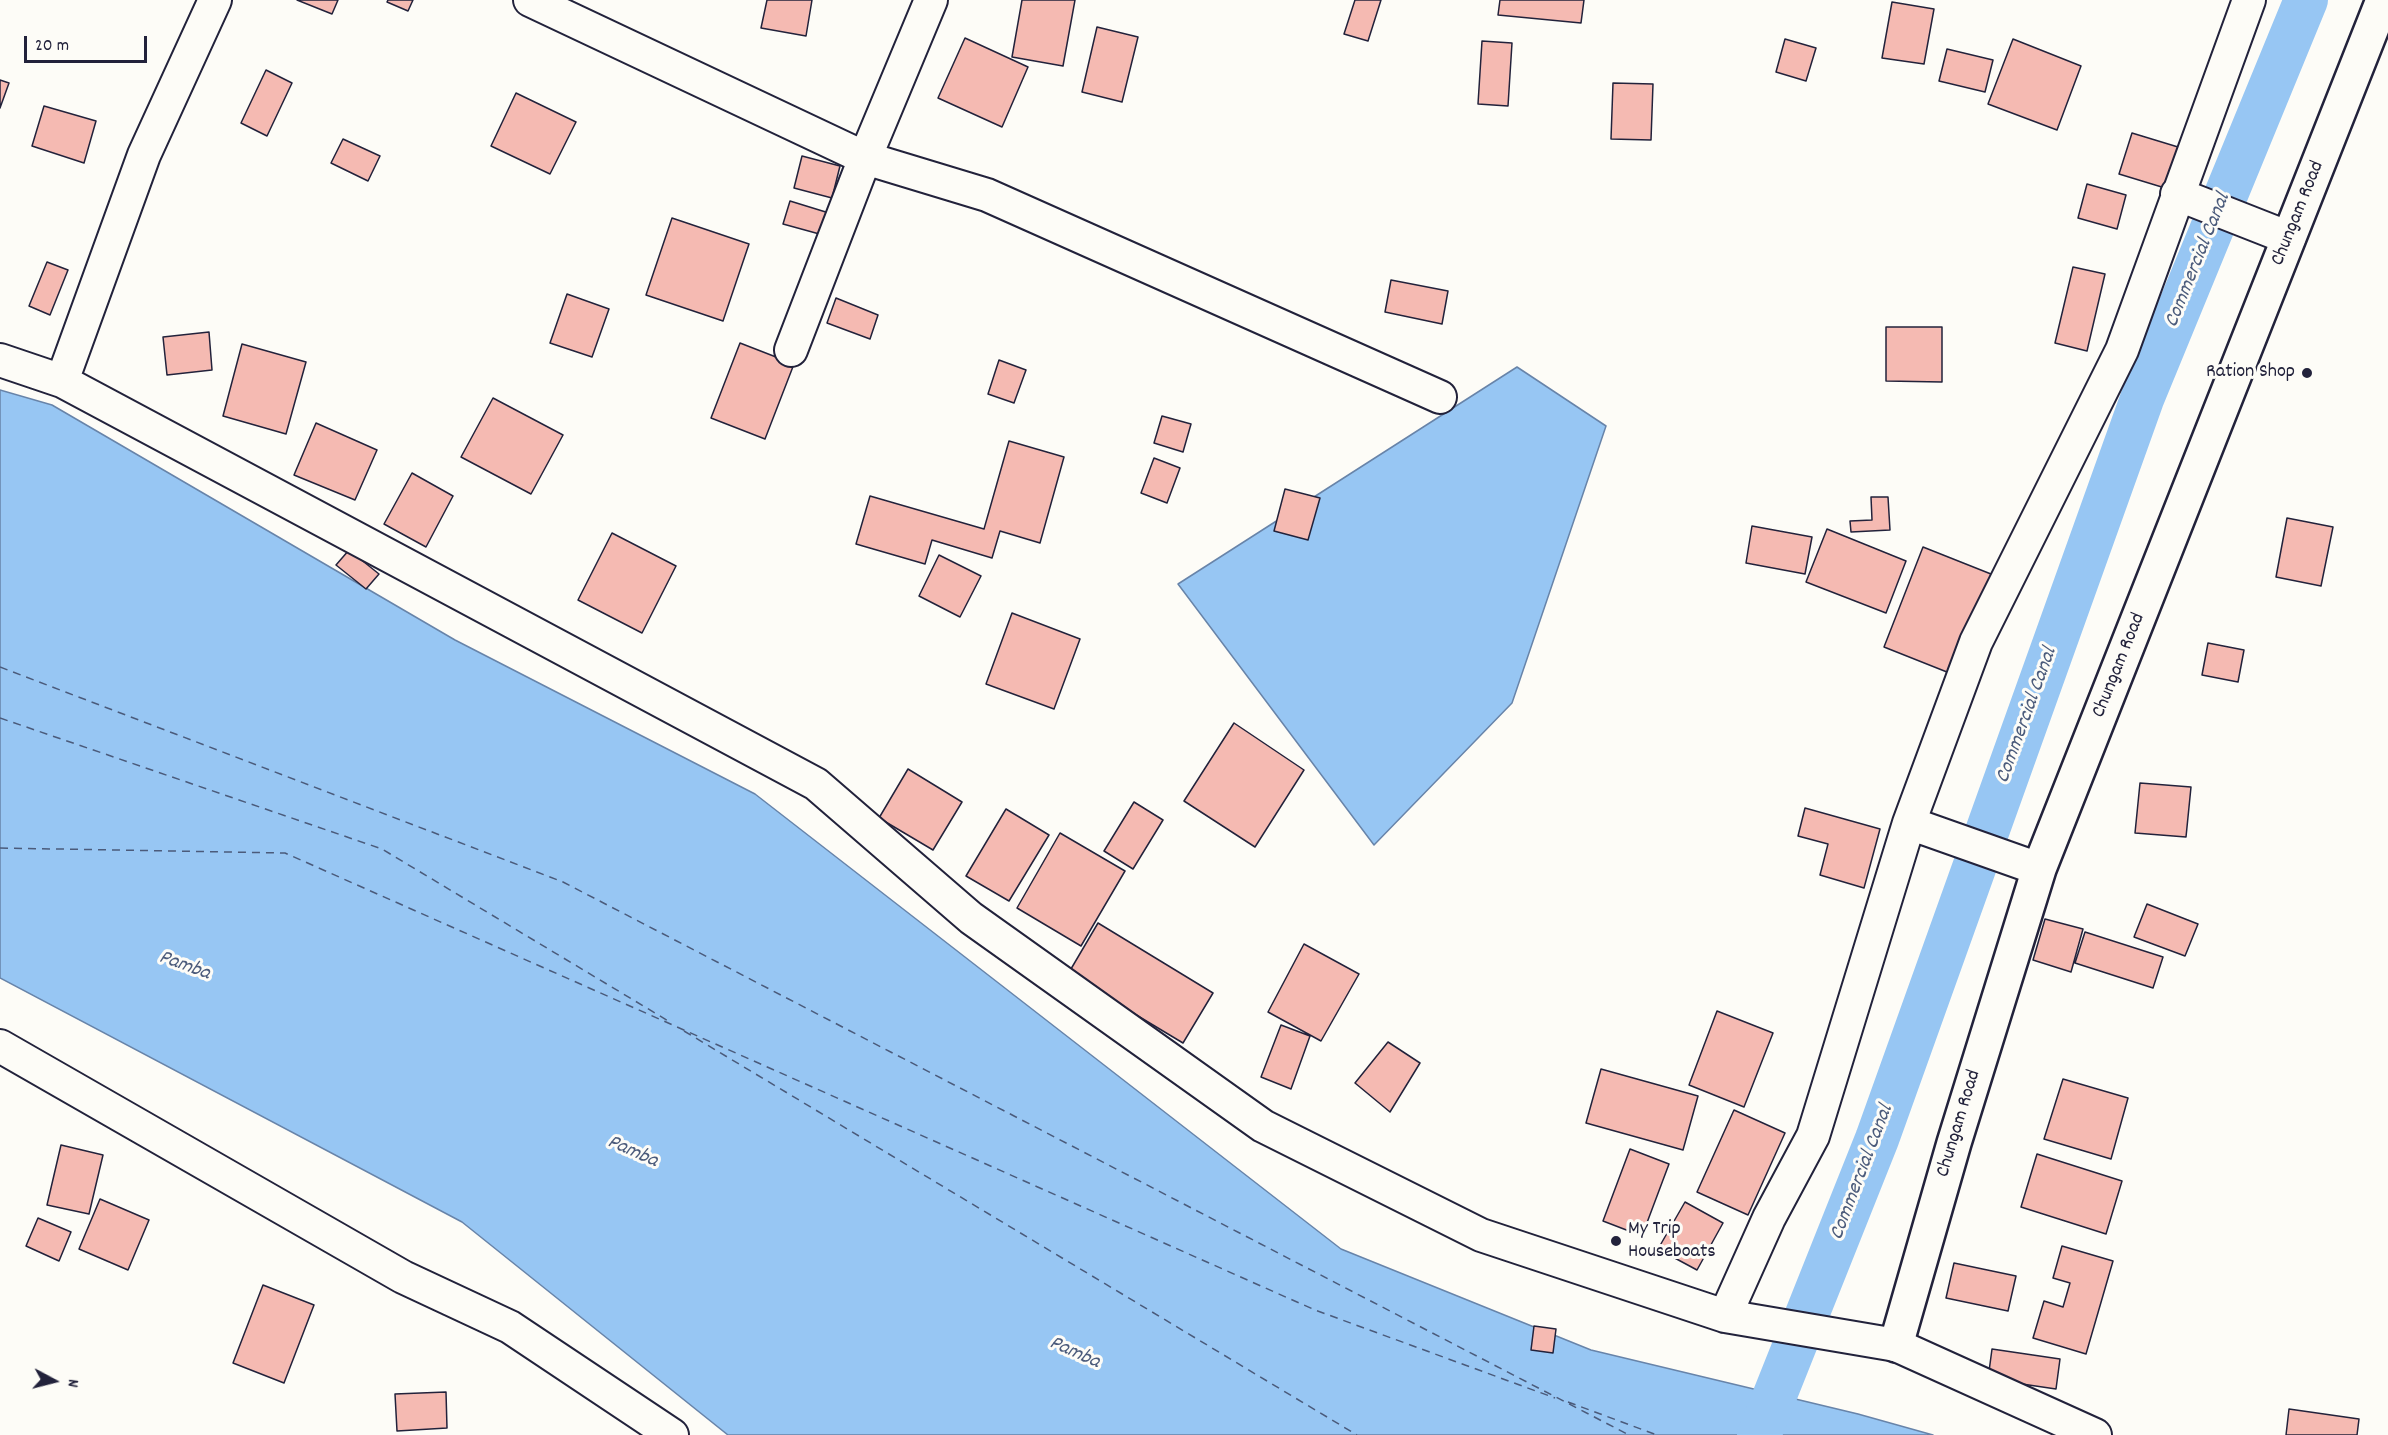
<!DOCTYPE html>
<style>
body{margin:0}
#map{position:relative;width:2388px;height:1435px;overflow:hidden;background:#fdfcf7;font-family:Dekko,sans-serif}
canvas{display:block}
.north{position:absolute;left:24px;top:1351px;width:60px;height:60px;-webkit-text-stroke:4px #fdfcf7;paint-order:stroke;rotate:97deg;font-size:16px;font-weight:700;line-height:24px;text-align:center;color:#22223b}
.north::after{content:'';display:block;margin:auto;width:21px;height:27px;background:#22223b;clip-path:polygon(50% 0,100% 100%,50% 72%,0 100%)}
.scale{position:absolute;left:24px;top:36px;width:123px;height:27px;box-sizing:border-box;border:3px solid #22223b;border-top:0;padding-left:8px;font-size:18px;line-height:21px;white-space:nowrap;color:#22223b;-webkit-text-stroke:4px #fdfcf7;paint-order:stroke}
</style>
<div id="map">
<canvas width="2388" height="1435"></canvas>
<div class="north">N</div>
<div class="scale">20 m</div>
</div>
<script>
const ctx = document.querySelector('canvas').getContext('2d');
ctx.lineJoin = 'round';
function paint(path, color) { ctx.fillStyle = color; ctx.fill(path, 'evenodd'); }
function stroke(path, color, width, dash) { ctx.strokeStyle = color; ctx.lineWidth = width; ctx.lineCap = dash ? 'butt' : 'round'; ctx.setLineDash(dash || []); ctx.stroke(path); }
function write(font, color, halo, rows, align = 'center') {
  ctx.font = font + ' Dekko,sans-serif'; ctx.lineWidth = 6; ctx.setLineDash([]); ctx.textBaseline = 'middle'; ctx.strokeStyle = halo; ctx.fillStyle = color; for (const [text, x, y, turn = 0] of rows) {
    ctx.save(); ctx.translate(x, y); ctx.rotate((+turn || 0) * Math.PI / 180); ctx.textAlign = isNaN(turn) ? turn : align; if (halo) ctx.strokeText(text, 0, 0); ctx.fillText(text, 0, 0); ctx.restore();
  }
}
const water = new Path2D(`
 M 1517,367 L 1606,426 L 1512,703 L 1374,845 L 1178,584 Z
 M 0,390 L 52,405 L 455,640 L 755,794 L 1341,1249 L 1591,1350 L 1858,1414 L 1933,1435 L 728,1435 L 462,1222 L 0,978 Z`);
const canal = new Path2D(`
 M 1759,1435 L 1877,1139 L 2142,399 L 2306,0`);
const ferry = new Path2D(`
 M 0,667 L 563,882 L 1629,1435
 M 0,718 L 382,849 L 670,1022
 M 0,848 L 285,853 L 1315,1310 L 1555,1398
 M 684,1031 L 1357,1435
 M 1568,1402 L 1657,1435`);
const building = new Path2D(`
 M 297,0 L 338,0 L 332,14 Z
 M 388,0 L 413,0 L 408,11 L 387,2 Z
 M 767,0 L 812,0 L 806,36 L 761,28 Z
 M 1022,0 L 1075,0 L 1063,66 L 1012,57 Z
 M 1355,0 L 1381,0 L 1368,41 L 1344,34 Z
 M 1500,0 L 1584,0 L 1581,23 L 1498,15 Z
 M 1892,2 L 1934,9 L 1924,64 L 1882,58 Z
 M 1097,27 L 1138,37 L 1122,102 L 1082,92 Z
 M 965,38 L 1028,67 L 1002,127 L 938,98 Z
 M 1785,39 L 1816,48 L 1806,81 L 1776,72 Z
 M 2013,39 L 2081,66 L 2057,130 L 1988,104 Z
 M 1482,41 L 1512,43 L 1508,106 L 1478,104 Z
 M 1947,49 L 1993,60 L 1985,92 L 1939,81 Z
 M 266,70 L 292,83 L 267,136 L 241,123 Z
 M 0,80 L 9,83 L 0,108 Z
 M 1613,83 L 1653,84 L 1651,140 L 1611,139 Z
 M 516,93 L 576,122 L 550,174 L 491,146 Z
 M 44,106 L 96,121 L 84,163 L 32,146 Z
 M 2132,133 L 2178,147 L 2165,188 L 2119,174 Z
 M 343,139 L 380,156 L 368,181 L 331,163 Z
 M 802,156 L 840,166 L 832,198 L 794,188 Z
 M 2087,184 L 2126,195 L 2117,229 L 2078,218 Z
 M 790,201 L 829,213 L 823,235 L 783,224 Z
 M 672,218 L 749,244 L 723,321 L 646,295 Z
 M 47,262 L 68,270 L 50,315 L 29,306 Z
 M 2073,267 L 2105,274 L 2087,351 L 2055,343 Z
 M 1391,280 L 1448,291 L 1442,324 L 1385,312 Z
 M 567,294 L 609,309 L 592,357 L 550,343 Z
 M 836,298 L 878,315 L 870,339 L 827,323 Z
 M 1886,327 L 1942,327 L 1942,382 L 1886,381 Z
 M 209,332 L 212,370 L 167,375 L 163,337 Z
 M 740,343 L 794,364 L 765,439 L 711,418 Z
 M 242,344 L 306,362 L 286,434 L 223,416 Z
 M 999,360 L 1026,370 L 1014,403 L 988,394 Z
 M 493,398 L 563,435 L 531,494 L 461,457 Z
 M 1162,416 L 1191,424 L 1183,452 L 1154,443 Z
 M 316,423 L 377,450 L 355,500 L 294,475 Z
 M 1009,441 L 1064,457 L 1040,543 L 1000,531 L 992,558 L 932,540 L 925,564 L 856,544 L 870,496 L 984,529 Z
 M 1154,458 L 1180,468 L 1167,503 L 1141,493 Z
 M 412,473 L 453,496 L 426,547 L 384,524 Z
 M 1285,489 L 1320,498 L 1308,540 L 1274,531 Z
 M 1871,497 L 1888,497 L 1890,530 L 1851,532 L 1850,521 L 1872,520 Z
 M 2287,518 L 2333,527 L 2321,586 L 2276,577 Z
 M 1752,526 L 1812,537 L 1805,574 L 1746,563 Z
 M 1827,529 L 1906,561 L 1886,613 L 1806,582 Z
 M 612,533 L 676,566 L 642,633 L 578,600 Z
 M 1923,547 L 1996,576 L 1957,676 L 1884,647 Z
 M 349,550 L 379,574 L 366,589 L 336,565 Z
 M 939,555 L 981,576 L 960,617 L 919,596 Z
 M 1012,613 L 1080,639 L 1054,709 L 986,684 Z
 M 2208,643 L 2244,650 L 2238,682 L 2202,675 Z
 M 1234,723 L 1304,770 L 1255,847 L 1184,801 Z
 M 908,769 L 962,802 L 933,850 L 879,818 Z
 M 2140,783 L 2191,787 L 2186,837 L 2135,833 Z
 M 1134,802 L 1163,820 L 1133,869 L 1104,851 Z
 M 1805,808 L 1880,829 L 1864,888 L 1820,875 L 1828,844 L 1798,836 Z
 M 1006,809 L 1049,835 L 1009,901 L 966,876 Z
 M 1060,833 L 1125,871 L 1081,946 L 1017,908 Z
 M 2147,904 L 2198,924 L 2185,956 L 2134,937 Z
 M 2045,919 L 2083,929 L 2071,972 L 2033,960 Z
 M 1098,923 L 1213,993 L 1183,1043 L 1068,974 Z
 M 2085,932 L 2163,957 L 2153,988 L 2075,963 Z
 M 1304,944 L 1359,974 L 1321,1041 L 1268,1012 Z
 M 1717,1011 L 1773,1033 L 1744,1107 L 1689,1085 Z
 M 1281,1025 L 1310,1036 L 1291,1089 L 1261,1077 Z
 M 1388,1042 L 1420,1063 L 1390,1112 L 1355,1083 Z
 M 1601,1069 L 1698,1096 L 1683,1150 L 1586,1123 Z
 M 2063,1079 L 2128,1098 L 2111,1159 L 2044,1139 Z
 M 1734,1110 L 1785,1133 L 1748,1215 L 1697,1192 Z
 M 61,1145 L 103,1155 L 89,1214 L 47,1205 Z
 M 1630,1149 L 1669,1164 L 1642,1236 L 1603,1221 Z
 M 2037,1154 L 2122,1181 L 2106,1234 L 2021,1207 Z
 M 100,1199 L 149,1220 L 128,1270 L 79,1249 Z
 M 1685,1202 L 1723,1223 L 1697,1270 L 1658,1249 Z
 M 38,1218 L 71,1232 L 59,1261 L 26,1246 Z
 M 2062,1246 L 2113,1261 L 2086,1354 L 2033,1338 L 2044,1301 L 2063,1307 L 2070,1283 L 2053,1278 Z
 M 1954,1263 L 2016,1276 L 2008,1311 L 1946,1298 Z
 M 263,1285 L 314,1305 L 284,1383 L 233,1363 Z
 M 1534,1326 L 1556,1329 L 1553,1353 L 1531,1350 Z
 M 1992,1349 L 2060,1359 L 2056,1389 L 1988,1379 Z
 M 446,1392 L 447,1428 L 397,1431 L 395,1394 Z
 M 2289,1409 L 2359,1419 L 2357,1435 L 2286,1435 Z`);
const minor = new Path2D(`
 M 530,0 L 865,158 L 987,195 L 1440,397
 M 2177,194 L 2289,238
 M 791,350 L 865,158 L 931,0
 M 0,360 L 62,381 L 816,784 L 971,918 L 1263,1126 L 1481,1235 L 1725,1316 L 1896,1345 L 2095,1435
 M 62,381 L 144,155 L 215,0
 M 1909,823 L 2039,869
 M 0,1046 L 403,1277 L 510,1327 L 672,1435
 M 1725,1316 L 1769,1218 L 1813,1136 L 1909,823 L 1976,642 L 2122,350 L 2249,0`);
const secondary = new Path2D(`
 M 1896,1345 L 1954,1143 L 2039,869 L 2383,0`);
const markers = [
 [2307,373,6,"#22223b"],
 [1616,1241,6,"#22223b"]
];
const streetNames = [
 ["Chungam Road",2299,214,-68],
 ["Chungam Road",2120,666,-68],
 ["Chungam Road",1960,1124,-73]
];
const poiNames = [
 ["Ration Shop",2295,373],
 ["My Trip",1628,1230,"left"],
 ["Houseboats",1628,1253,"left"]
];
const waterNames = [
 ["Commercial Canal",2199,261,-68],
 ["Commercial Canal",2028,716,-70],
 ["Pamba",184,967,20],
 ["Pamba",632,1153,24],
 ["Commercial Canal",1863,1173,-69],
 ["Pamba",1074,1354,24]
];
paint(water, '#97c6f3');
stroke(water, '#6884a9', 1.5);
stroke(canal, '#97c6f3', 44);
stroke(ferry, '#4b5b7b', 1.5, [8, 6]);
paint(building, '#f5bab2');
stroke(building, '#22223b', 1.5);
stroke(minor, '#22223b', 36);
stroke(secondary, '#22223b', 38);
stroke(minor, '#fdfcf7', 32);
stroke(secondary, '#fdfcf7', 33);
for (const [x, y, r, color] of markers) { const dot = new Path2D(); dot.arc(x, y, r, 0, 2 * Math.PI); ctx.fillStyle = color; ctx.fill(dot); stroke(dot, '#fdfcf7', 2); }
write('20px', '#22223b', '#fdfcf7', streetNames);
write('20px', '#22223b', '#fdfcf7', poiNames, 'right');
write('italic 21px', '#4b5b7b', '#fdfcf7', waterNames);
</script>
